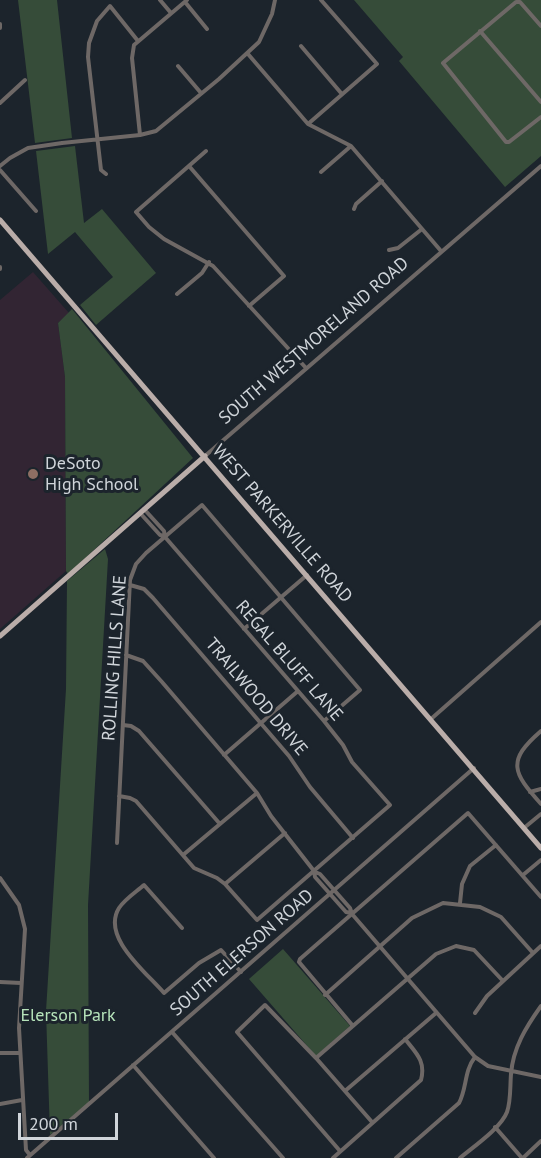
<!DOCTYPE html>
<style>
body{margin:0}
#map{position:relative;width:541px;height:1158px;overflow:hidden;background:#1c242c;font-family:"PT Sans",sans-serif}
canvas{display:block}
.scale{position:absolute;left:18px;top:1113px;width:100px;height:27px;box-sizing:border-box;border:3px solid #d0d5da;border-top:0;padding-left:8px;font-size:18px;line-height:21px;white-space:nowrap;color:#d0d5da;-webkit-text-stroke:4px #1c242c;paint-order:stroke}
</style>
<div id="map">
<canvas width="541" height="1158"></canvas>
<div class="scale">200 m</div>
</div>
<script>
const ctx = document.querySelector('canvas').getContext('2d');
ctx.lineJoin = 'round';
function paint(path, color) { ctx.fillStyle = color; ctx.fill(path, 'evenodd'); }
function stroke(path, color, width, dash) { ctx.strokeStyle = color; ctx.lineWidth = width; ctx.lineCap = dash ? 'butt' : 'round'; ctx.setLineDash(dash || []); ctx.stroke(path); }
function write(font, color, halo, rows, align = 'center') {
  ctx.font = font + ' "PT Sans",sans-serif'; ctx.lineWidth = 6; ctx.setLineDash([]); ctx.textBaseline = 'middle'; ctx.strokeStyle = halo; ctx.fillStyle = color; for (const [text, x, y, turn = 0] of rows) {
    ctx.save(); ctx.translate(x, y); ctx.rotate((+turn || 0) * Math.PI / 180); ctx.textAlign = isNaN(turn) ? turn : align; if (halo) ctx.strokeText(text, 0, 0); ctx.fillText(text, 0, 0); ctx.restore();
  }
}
const education = new Path2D(`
 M 33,272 L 69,313 L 58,323 L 65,377 L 66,571 L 0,629 L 0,300 Z`);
const green = new Path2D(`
 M 18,0 L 57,0 L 72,138 L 35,143 Z
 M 354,0 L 541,0 L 541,156 L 505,187 L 399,61 L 403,57 Z
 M 75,146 L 84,223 L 102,209 L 156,273 L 96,325 L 80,305 L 113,277 L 75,232 L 48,254 L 36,151 Z
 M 72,309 L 193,458 L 68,574 L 66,571 L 65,377 L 58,323 Z
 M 105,549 L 108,559 L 88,905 L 89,1103 L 50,1135 L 46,1011 L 66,689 L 67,581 Z
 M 283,949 L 350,1026 L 316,1056 L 249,979 Z`);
const minor = new Path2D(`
 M 160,0 L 171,13
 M 185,2 L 207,29
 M 0,24 L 0,28
 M 541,26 L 520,2 L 516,2 L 443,63 L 506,142 L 509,142 L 541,117
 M 480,31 L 541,102
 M 301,46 L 341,93
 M 248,54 L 308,124 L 351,146 L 441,251
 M 178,66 L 201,93
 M 0,103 L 25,80
 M 308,124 L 377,64 L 321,0
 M 140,135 L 132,58 L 134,45 L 187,0
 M 206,151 L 136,212 L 149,227 L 164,239 L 213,266 L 306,368
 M 0,166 L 10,158 L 28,148 L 62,143 L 140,135 L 156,131 L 219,79 L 259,42 L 272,14 L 275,0
 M 189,166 L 284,276 L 249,306
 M 0,170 L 36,211
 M 321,172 L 351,146
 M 106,174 L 101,170 L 88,57 L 89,43 L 97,21 L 110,6 L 138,41
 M 354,209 L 356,204 L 382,181
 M 389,250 L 398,248 L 422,229
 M 0,267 L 0,269
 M 177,294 L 202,273 L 209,262
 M 205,456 L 541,166
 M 140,513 L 160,535 L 164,536
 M 130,585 L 144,589 L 153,598 L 289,756 L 310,787 L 353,838
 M 244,629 L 307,575
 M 126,655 L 143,661 L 162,682 L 257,793 L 271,816 L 314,871 L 315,877 L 346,912 L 351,913
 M 431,719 L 541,622
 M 123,725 L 131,726 L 139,731 L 220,824
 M 541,731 C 506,761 513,773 541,804
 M 224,755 L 298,691
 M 530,792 L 541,789
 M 119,796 L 130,798 L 136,801 L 194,868 L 217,878 L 225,884 L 257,920 L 390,805 L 352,762 L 343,745 L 324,721 L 165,537 L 164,531 L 144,509
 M 524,828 L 541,814
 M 117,843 L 130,580 L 136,564 L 146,553 L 202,505 L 360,690 L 324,721
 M 183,855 L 257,793
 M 315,872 L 320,874 L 350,908 L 352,914 L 475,1057 L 488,1066 L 541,1077
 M 523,875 L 541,860
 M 0,878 L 19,905 L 25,929 L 19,1028 L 26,1150 L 30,1155
 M 225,884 L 285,833
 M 460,903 L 462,884 L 470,866 L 496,845
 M 182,928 L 144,885 C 136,892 125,899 119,908 C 101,937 146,972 164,993 L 199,963 L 221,950 L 241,972
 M 0,982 L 21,983
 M 325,995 L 412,918 L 443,903 L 480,907 L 501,917 L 533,953
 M 475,1013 L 487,996 L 541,946
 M 353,1026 L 299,962 L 300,959 L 468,813 L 541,897
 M 172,1032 L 283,1158
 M 0,1053 L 20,1053
 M 316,1058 L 436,954 L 456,946 L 474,950 L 503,981
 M 133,1065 L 214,1158
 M 345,1091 L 436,1013
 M 0,1104 L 22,1100
 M 495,1127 L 522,1158
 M 340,1151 L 237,1032 L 265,1005 L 316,1058 L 372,1122
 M 27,1158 L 474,768
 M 333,1158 L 421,1080 C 426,1061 416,1053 405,1039
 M 396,1158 L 459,1103 C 467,1088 464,1071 475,1057
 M 460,1158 C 473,1147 501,1128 507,1112 C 511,1101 510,1086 511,1074 C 513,1048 526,1027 541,1006
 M 523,1158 L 541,1141`);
const major = new Path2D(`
 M 0,220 L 541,848
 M 0,636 L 205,456`);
const markers = [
 [33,474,6,"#8d6e63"]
];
const streetNames = [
 ["SOUTH WESTMORELAND ROAD",314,341,-41],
 ["WEST PARKERVILLE ROAD",282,524,49],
 ["ROLLING HILLS LANE",115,658,-86],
 ["REGAL BLUFF LANE",289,661,49],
 ["TRAILWOOD DRIVE",256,697,50],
 ["SOUTH ELERSON ROAD",242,953,-41]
];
const poiNames = [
 ["DeSoto",45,464],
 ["High School",45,485]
];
const parkNames = [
 ["Elerson Park",68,1016]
];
paint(education, '#322533');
paint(green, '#364c39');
stroke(minor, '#6e6866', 4);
stroke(major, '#baada9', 5);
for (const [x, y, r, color] of markers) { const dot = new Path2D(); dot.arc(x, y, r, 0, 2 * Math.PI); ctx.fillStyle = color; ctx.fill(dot); stroke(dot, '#1c242c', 2); }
write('18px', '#d0d5da', '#1c242c', streetNames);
write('18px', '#d0d5da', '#1c242c', poiNames, 'left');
write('18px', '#b6e3ba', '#1c242c', parkNames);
</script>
